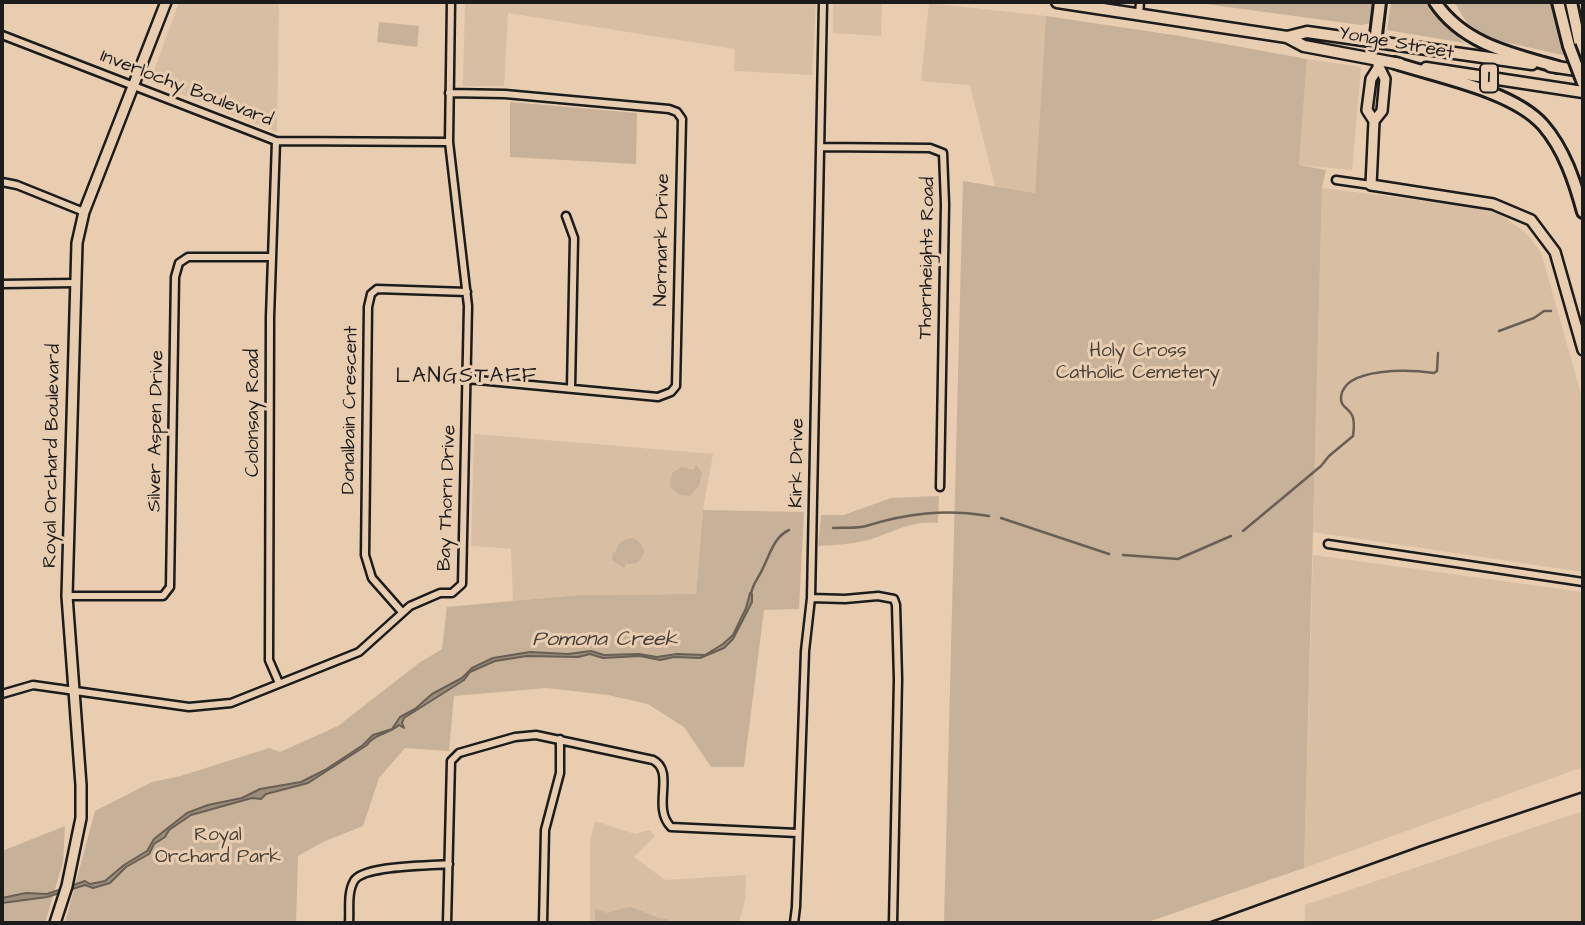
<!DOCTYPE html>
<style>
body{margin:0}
#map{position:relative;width:1585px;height:925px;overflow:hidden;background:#e8cdb0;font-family:"Architects Daughter",sans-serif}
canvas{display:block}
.frame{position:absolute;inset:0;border:4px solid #1c1c1c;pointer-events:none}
</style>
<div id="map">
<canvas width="1585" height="925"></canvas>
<div class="frame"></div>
</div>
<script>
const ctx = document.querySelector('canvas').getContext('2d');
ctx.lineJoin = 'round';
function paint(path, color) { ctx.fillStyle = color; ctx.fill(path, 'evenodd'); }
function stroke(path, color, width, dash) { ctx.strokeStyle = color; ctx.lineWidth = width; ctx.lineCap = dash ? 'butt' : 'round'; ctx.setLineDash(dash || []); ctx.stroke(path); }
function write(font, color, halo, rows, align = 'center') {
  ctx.font = font + ' "Architects Daughter",sans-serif'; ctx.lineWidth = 6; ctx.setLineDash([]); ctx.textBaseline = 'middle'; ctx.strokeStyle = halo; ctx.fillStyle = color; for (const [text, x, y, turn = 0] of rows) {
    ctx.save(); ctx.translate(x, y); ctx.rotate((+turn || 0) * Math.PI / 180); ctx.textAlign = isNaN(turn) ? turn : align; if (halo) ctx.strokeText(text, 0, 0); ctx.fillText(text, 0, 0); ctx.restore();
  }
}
const built = new Path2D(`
 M 179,2 L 279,2 L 277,132 L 150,82 Z
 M 465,2 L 816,2 L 812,75 L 734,71 L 735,49 L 508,13 L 504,86 L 463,86 Z
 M 833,2 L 882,2 L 881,36 L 833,33 Z
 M 929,3 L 1046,16 L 1035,193 L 995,186 L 970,85 L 921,81 Z
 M 1307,59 L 1361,67 L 1352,170 L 1299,165 Z
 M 1322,188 L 1476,207 L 1500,214 L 1526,233 L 1541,252 L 1583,401 L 1583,572 L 1313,532 Z
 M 474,434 L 713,454 L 703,510 L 696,594 L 578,595 L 513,601 L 511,549 L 471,546 Z
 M 1313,555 L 1583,592 L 1583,767 L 1304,868 Z
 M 1583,811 L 1583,923 L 1305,923 L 1305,905 Z
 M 595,821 L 635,834 L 650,830 L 655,836 L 634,857 L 665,880 L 746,875 L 745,900 L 739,923 L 590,923 L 590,841 Z`);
const green = new Path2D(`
 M 1191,2 L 1376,2 L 1371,23 L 1361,25 Z
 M 1391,2 L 1425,2 L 1464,43 L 1387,30 Z
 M 1454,2 L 1550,2 L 1567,56 L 1487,38 L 1467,23 Z
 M 1046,16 L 1180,36 L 1307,59 L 1299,165 L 1326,170 L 1322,188 L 1304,868 L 1145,923 L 944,923 L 963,181 L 1035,193 Z
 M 379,22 L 419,26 L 417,47 L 377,42 Z
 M 510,102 L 637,113 L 636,164 L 510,157 Z
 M 696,465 L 702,473 L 699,486 L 690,496 L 679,495 L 670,487 L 672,473 L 682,467 L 694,470 Z
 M 939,496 L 938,523 C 912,520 892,533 868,540 C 852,544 835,545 818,546 L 821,515 L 844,515 L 891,498 Z
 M 703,510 L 804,512 L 799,609 L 764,610 L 744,767 L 711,767 L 684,727 L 648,704 L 608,695 L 547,688 L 454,696 L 449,751 L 405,748 L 379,778 L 363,826 L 323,842 L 298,856 L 296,923 L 65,923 L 95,811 L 152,782 L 181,776 L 269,748 L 280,752 L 338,726 L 419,663 L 442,649 L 447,607 L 578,595 L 696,594 Z
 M 634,538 L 641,544 L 644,550 C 641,562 638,564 626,564 L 624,568 L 612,560 L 613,552 L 616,553 C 618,541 623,539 634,538 Z
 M 65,826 L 63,862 L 45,923 L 2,923 L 2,851 Z
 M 629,907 C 643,909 653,919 668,919 L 668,923 L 595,923 L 595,909 L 607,913 Z`);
const water = new Path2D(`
 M 750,593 L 752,594 L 752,602 L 733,639 L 724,648 L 700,658 L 674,657 L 660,660 L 640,656 L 603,658 L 590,654 L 578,657 L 527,656 L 495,661 L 470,672 L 464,680 L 404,718 L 402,723 L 404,728 L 399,725 C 389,734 374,734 367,745 L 308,783 L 266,794 L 261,799 L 252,798 L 191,815 L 169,830 L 165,837 L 154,844 L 149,854 L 126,867 L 110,883 L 93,888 L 85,885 L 47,897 L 2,903 L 2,898 L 26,893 L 47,894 L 85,881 L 90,884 L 105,881 L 124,865 L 147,851 L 154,839 L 187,813 L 208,805 L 242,798 L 260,789 L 301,782 L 325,770 L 363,745 L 373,735 L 392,729 L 400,717 L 415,709 L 432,694 L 462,678 L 472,668 L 493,658 L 530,652 L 568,654 L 591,651 L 604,655 L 639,654 L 657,657 L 677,654 L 705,655 L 723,644 L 733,635 L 746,608 Z`);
const stream = new Path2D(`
 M 1499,331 L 1534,318 L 1544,311 L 1551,311
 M 1001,518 L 1109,554
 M 833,528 C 844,527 856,529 866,526 C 908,513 944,509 989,516
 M 1243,531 L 1321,466 L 1329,456 L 1353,436 C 1354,429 1355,421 1352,415 C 1348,407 1340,407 1341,397 C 1344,366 1412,370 1434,373 L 1437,371 L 1438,353
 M 1123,555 L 1178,559 L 1231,536
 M 751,594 C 753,582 759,578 763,568 C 770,554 774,537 789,530`);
const street = new Path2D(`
 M 1139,14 L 1140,2
 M 2,35 L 276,141 L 449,142
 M 449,93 L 505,94 L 669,109 L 677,112 L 682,119 L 676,386 L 671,392 L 658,397 L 467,379
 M 276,141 L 270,317 L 269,660 L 279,683
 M 820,147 L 930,148 L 943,153 L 945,204 L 940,487
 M 1336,180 L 1371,185
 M 2,182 L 17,185 L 84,212
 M 566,216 L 574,238 L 571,388
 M 2,284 L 75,283
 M 1328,544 L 1583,582
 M 67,596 L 163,596 L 170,587 L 175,277 L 179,263 L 188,257 L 272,257
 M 811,598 L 845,599 L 878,596 L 894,599 L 896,605 L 898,679 L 893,923
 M 402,612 L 372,578 L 365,555 L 368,307 L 371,294 L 377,289 L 467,292
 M 2,694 L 33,685 L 189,707 L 231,703 L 359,652 L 410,606 L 440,593 L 452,593 L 462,584 L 468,306 L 449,142 L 451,2
 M 349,923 C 350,910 347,893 354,881 C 363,865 430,866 449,864
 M 447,923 L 451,761 L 459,753 L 515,737 L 536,735 L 653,760 C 676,772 651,807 671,827 L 797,833
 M 543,923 L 545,830 L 560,773 L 560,739
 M 794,923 L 796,907 L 805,651 L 811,598 L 823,2`);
const secondary = new Path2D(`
 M 1378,68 L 1371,79 L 1367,110 L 1374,121 L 1371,185 L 1493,204 L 1531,220 L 1555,252 L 1583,350
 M 1374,121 L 1382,111 L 1385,79 L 1378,65
 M 55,923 L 67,886 L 81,818 L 81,785 L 67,596 L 77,243 L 84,212 L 166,2`);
const primary = new Path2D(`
 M 1057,2 L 1287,37 L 1304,46 L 1400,64
 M 1287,37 L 1307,32 L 1532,64
 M 1550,66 L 1583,71
 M 1426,68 L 1583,92`);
const highway = new Path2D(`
 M 1435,2 C 1463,44 1512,54 1558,67
 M 1558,2 L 1569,46
 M 1571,2 L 1583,59
 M 1375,43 L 1380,2
 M 1395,63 C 1438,77 1513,91 1543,125 C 1564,149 1575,182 1583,212`);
const rail = new Path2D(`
 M 1208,923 L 1421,846 L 1583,792`);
const highwayBridge = new Path2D(`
 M 1569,46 L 1583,83`);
const shields = [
 [1489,78,18]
];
const shieldNames = [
 ["1",1489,78]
];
const streetNames = [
 ["Yonge Street",1396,44,10],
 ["Inverlochy Boulevard",186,89,21],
 ["Normark Drive",663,240,-89],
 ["Thornheights Road",928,258,-89],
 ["Donalbain Crescent",351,410,-89],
 ["Colonsay Road",254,413,-90],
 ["Silver Aspen Drive",157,431,-89],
 ["Royal Orchard Boulevard",53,456,-89],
 ["Kirk Drive",798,463,-89],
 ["Bay Thorn Drive",448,498,-88]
];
const parkNames = [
 ["Holy Cross",1138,352],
 ["Catholic Cemetery",1138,374],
 ["Royal",218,836],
 ["Orchard Park",218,858]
];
const neighbourhoodNames = [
 ["LANGSTAFF",467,378]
];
const waterNames = [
 ["Pomona Creek",605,641]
];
paint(built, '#d8bfa4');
paint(green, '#c7b198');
paint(water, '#9d8c7a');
stroke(water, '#695f54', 2);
stroke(stream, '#695f54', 2.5);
stroke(street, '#1c1c1c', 11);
stroke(secondary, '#1c1c1c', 14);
stroke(primary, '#1c1c1c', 15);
stroke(highway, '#1c1c1c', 16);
stroke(street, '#e8cdb0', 6);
stroke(secondary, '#e8cdb0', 9);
stroke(primary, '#e8cdb0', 10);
stroke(highway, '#e8cdb0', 10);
stroke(rail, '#1c1c1c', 2.5);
stroke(highwayBridge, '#1c1c1c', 16, []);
stroke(highwayBridge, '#e8cdb0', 10);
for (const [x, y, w] of shields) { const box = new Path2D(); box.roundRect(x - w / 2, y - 14.5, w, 29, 5); ctx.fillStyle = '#e8cdb0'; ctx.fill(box); stroke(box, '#1c1c1c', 2); }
write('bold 18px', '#1c1c1c', null, shieldNames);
write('19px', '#1c1c1c', '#e8cdb0', streetNames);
write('19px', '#47413b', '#e8cdb0', parkNames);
ctx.letterSpacing = '2px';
write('21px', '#1c1c1c', '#e8cdb0', neighbourhoodNames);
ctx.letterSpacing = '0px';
write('italic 21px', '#433e38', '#e8cdb0', waterNames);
</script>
